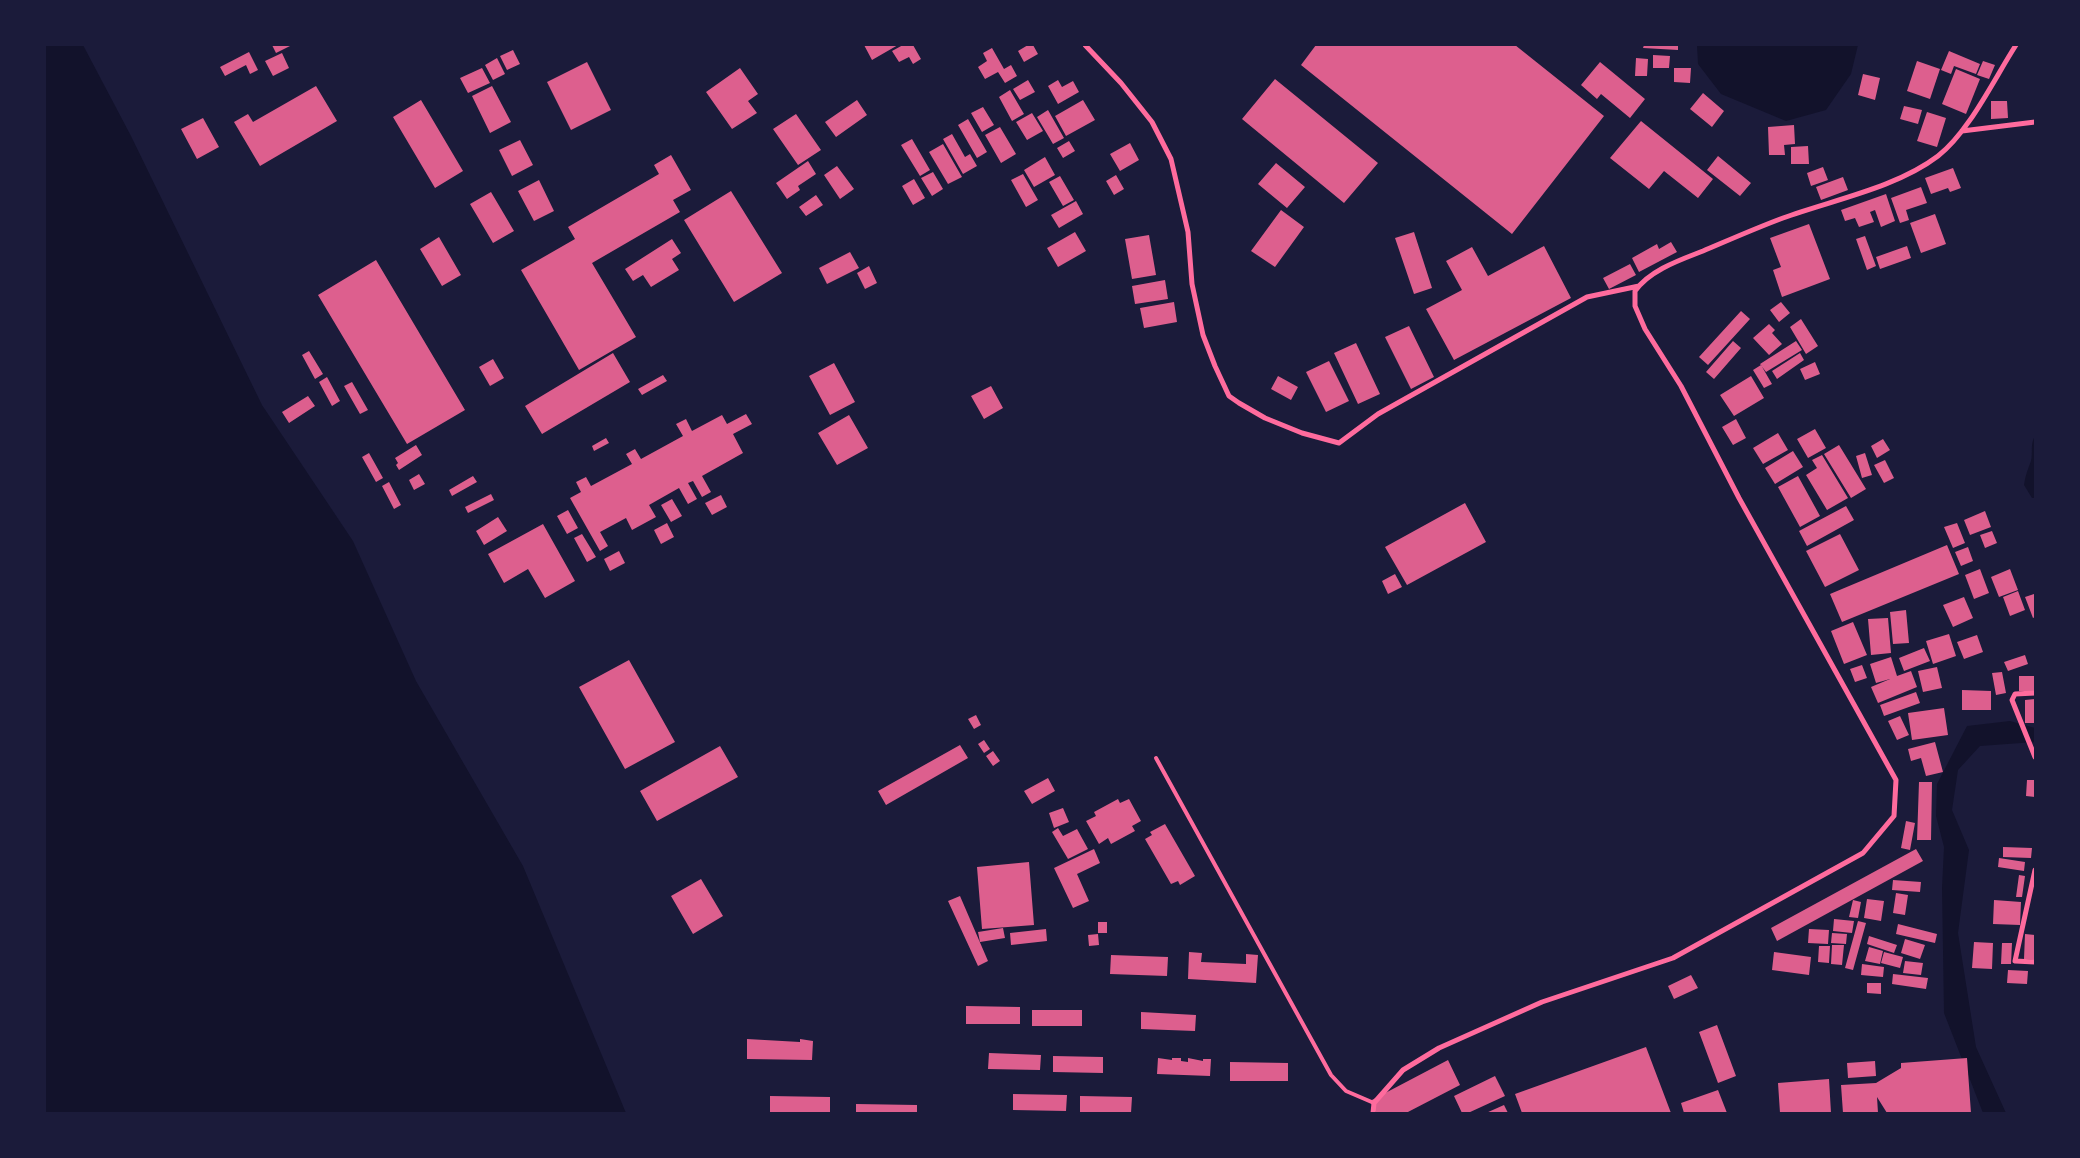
<!DOCTYPE html>
<style>
body{margin:0}
#map{position:relative;width:2080px;height:1158px;overflow:hidden;background:#1b1b3a;font-family:Spectral,serif}
canvas{display:block}
.frame{position:absolute;inset:0;border:46px solid #1b1b3a;pointer-events:none}
</style>
<div id="map">
<canvas width="2080" height="1158"></canvas>
<div class="frame"></div>
</div>
<script>
const ctx = document.querySelector('canvas').getContext('2d');
ctx.lineJoin = 'round';
function paint(path, color) { ctx.fillStyle = color; ctx.fill(path, 'evenodd'); }
function stroke(path, color, width, dash) { ctx.strokeStyle = color; ctx.lineWidth = width; ctx.lineCap = dash ? 'butt' : 'round'; ctx.setLineDash(dash || []); ctx.stroke(path); }
const water = new Path2D(`
 M 45,45 L 83,45 L 131,136 L 262,405 L 353,541 L 416,681 L 523,866 L 626,1113 L 45,1113 Z
 M 1697,45 L 1858,45 L 1851,74 L 1826,110 L 1786,121 L 1721,94 L 1698,64 Z
 M 2035,436 L 2035,498 L 2032,498 L 2024,485 C 2025,476 2028,469 2031,461 C 2033,452 2030,444 2035,436 Z
 M 2010,721 L 2035,728 L 2035,742 L 1980,746 L 1958,770 L 1952,810 L 1969,850 L 1958,933 L 1976,1047 L 2006,1113 L 1983,1113 L 1944,1013 L 1942,888 L 1944,847 L 1936,816 L 1937,784 L 1967,726 Z`);
const building = new Path2D(`
 M 272,45 L 292,45 L 276,53 Z
 M 864,45 L 898,45 L 872,60 Z
 M 903,45 L 913,45 L 921,59 L 913,64 L 909,57 L 899,62 L 892,51 Z
 M 1028,45 L 1033,45 L 1038,54 L 1024,62 L 1018,51 Z
 M 1316,45 L 1515,45 L 1604,116 L 1512,234 L 1301,65 Z
 M 1644,45 L 1678,45 L 1678,50 L 1643,48 Z
 M 992,48 L 1004,69 L 1011,65 L 1017,76 L 1005,83 L 998,72 L 985,79 L 978,67 L 987,61 L 983,53 Z
 M 513,50 L 520,64 L 507,70 L 500,56 Z
 M 1949,51 L 1980,64 L 1976,74 L 1954,66 L 1951,74 L 1941,70 Z
 M 249,52 L 258,70 L 250,74 L 246,65 L 225,76 L 220,67 Z
 M 282,53 L 289,68 L 273,76 L 265,61 Z
 M 1653,55 L 1670,56 L 1669,68 L 1653,68 Z
 M 497,58 L 505,74 L 493,80 L 485,65 Z
 M 1636,58 L 1648,59 L 1647,76 L 1635,76 Z
 M 1917,61 L 1940,69 L 1930,99 L 1907,91 Z
 M 1983,61 L 1995,65 L 1989,79 L 1977,75 Z
 M 587,62 L 611,110 L 571,130 L 547,82 Z
 M 1600,62 L 1645,99 L 1630,118 L 1601,94 L 1597,99 L 1581,85 Z
 M 482,68 L 490,83 L 468,93 L 460,78 Z
 M 740,68 L 758,94 L 748,101 L 757,113 L 732,129 L 706,92 Z
 M 1674,68 L 1691,68 L 1690,83 L 1674,82 Z
 M 1956,69 L 1980,79 L 1966,114 L 1942,104 Z
 M 1863,74 L 1880,78 L 1875,100 L 1858,95 Z
 M 1275,79 L 1378,163 L 1344,203 L 1242,119 Z
 M 1028,80 L 1035,92 L 1020,100 L 1013,89 Z
 M 1058,80 L 1062,87 L 1073,81 L 1079,92 L 1058,104 L 1048,86 Z
 M 316,86 L 337,121 L 260,166 L 234,122 L 248,114 L 253,122 Z
 M 492,86 L 511,122 L 490,133 L 472,96 Z
 M 1010,90 L 1024,114 L 1012,121 L 999,97 Z
 M 1703,93 L 1724,111 L 1712,127 L 1690,109 Z
 M 421,100 L 463,171 L 435,188 L 393,117 Z
 M 857,100 L 867,115 L 836,137 L 825,122 Z
 M 1083,100 L 1095,120 L 1066,136 L 1055,116 Z
 M 1991,101 L 2007,101 L 2008,118 L 1991,119 Z
 M 1904,106 L 1922,110 L 1918,124 L 1900,119 Z
 M 983,107 L 994,125 L 982,132 L 971,113 Z
 M 1048,110 L 1064,138 L 1053,144 L 1037,117 Z
 M 1927,112 L 1946,118 L 1937,147 L 1917,141 Z
 M 1032,113 L 1043,131 L 1027,140 L 1016,122 Z
 M 796,114 L 821,150 L 798,165 L 773,129 Z
 M 203,118 L 219,147 L 197,159 L 181,129 Z
 M 968,119 L 987,152 L 977,158 L 958,125 Z
 M 1641,121 L 1713,179 L 1698,198 L 1664,171 L 1649,189 L 1610,158 Z
 M 1794,125 L 1795,144 L 1784,145 L 1785,155 L 1769,155 L 1768,127 Z
 M 1000,127 L 1016,154 L 1001,163 L 985,135 Z
 M 952,134 L 965,157 L 970,154 L 977,166 L 963,174 L 943,139 Z
 M 912,139 L 930,170 L 920,176 L 901,145 Z
 M 520,140 L 533,165 L 512,176 L 499,150 Z
 M 1069,141 L 1075,151 L 1063,158 L 1057,148 Z
 M 1130,143 L 1139,160 L 1120,171 L 1110,154 Z
 M 943,144 L 962,177 L 948,184 L 929,152 Z
 M 1808,146 L 1809,164 L 1791,164 L 1791,147 Z
 M 671,155 L 691,190 L 673,200 L 680,212 L 592,263 L 636,337 L 579,370 L 521,270 L 575,239 L 568,227 L 659,174 L 654,165 Z
 M 1718,156 L 1751,183 L 1740,196 L 1707,170 Z
 M 1045,157 L 1055,175 L 1034,187 L 1024,170 Z
 M 808,161 L 816,174 L 798,186 L 800,190 L 787,199 L 776,183 Z
 M 1276,163 L 1305,187 L 1287,208 L 1258,184 Z
 M 837,166 L 854,189 L 840,199 L 824,175 Z
 M 1823,167 L 1828,180 L 1811,186 L 1807,173 Z
 M 1953,168 L 1961,188 L 1950,192 L 1948,188 L 1931,194 L 1925,178 Z
 M 933,172 L 943,189 L 932,196 L 921,178 Z
 M 1023,174 L 1038,200 L 1026,207 L 1011,180 Z
 M 1116,175 L 1124,189 L 1114,195 L 1106,181 Z
 M 1060,176 L 1074,200 L 1063,206 L 1049,182 Z
 M 1843,177 L 1848,190 L 1821,200 L 1816,187 Z
 M 914,179 L 925,198 L 913,205 L 902,186 Z
 M 539,180 L 554,211 L 534,221 L 518,191 Z
 M 1921,187 L 1927,203 L 1906,210 L 1909,220 L 1900,223 L 1891,198 Z
 M 731,191 L 782,273 L 734,302 L 684,220 Z
 M 491,192 L 514,231 L 493,243 L 470,204 Z
 M 1886,194 L 1895,221 L 1881,227 L 1875,210 L 1870,212 L 1874,222 L 1859,227 L 1855,218 L 1845,221 L 1841,210 Z
 M 816,195 L 823,205 L 806,216 L 799,207 Z
 M 1076,201 L 1083,214 L 1059,228 L 1051,215 Z
 M 1281,210 L 1304,227 L 1275,267 L 1251,251 Z
 M 1935,214 L 1946,244 L 1921,253 L 1910,223 Z
 M 1809,224 L 1830,279 L 1782,297 L 1773,270 L 1781,267 L 1770,238 Z
 M 1075,232 L 1086,251 L 1058,267 L 1047,248 Z
 M 1414,232 L 1432,288 L 1414,294 L 1395,238 Z
 M 1149,235 L 1156,275 L 1132,279 L 1125,239 Z
 M 1865,236 L 1876,266 L 1867,270 L 1856,239 Z
 M 439,237 L 461,275 L 442,286 L 420,249 Z
 M 672,239 L 681,253 L 672,259 L 679,270 L 651,287 L 643,275 L 633,281 L 625,269 Z
 M 1671,242 L 1677,252 L 1639,272 L 1632,258 L 1657,244 L 1659,249 Z
 M 1544,246 L 1571,298 L 1454,360 L 1426,309 L 1462,290 L 1446,261 L 1472,247 L 1488,276 Z
 M 1907,246 L 1911,258 L 1880,269 L 1876,257 Z
 M 850,252 L 859,268 L 827,284 L 819,268 Z
 M 376,260 L 465,410 L 407,444 L 318,295 Z
 M 1630,264 L 1636,275 L 1609,289 L 1603,278 Z
 M 869,266 L 877,283 L 865,289 L 857,273 Z
 M 1165,280 L 1168,299 L 1135,304 L 1132,286 Z
 M 1174,302 L 1177,322 L 1144,328 L 1140,308 Z
 M 1781,302 L 1790,313 L 1779,322 L 1770,310 Z
 M 1741,311 L 1750,319 L 1708,365 L 1699,357 Z
 M 1801,319 L 1818,346 L 1806,354 L 1790,327 Z
 M 1769,324 L 1775,330 L 1772,333 L 1782,344 L 1769,355 L 1753,338 Z
 M 1409,326 L 1434,377 L 1411,389 L 1385,337 Z
 M 1733,341 L 1741,348 L 1714,379 L 1706,372 Z
 M 1796,341 L 1802,350 L 1766,372 L 1760,364 Z
 M 1356,343 L 1380,394 L 1358,404 L 1334,353 Z
 M 309,351 L 323,374 L 315,379 L 302,355 Z
 M 613,353 L 630,382 L 542,434 L 525,406 Z
 M 1800,353 L 1804,360 L 1777,379 L 1772,371 Z
 M 493,359 L 504,378 L 490,386 L 479,367 Z
 M 1329,361 L 1349,401 L 1326,412 L 1306,372 Z
 M 1815,362 L 1820,374 L 1805,380 L 1800,369 Z
 M 834,363 L 855,402 L 830,415 L 809,376 Z
 M 1761,365 L 1772,384 L 1764,388 L 1753,370 Z
 M 663,375 L 667,381 L 642,395 L 638,389 Z
 M 1278,376 L 1298,387 L 1291,400 L 1271,389 Z
 M 1751,376 L 1764,398 L 1734,416 L 1720,395 Z
 M 327,377 L 340,401 L 332,406 L 319,382 Z
 M 352,382 L 368,410 L 360,414 L 344,386 Z
 M 991,386 L 1003,408 L 984,419 L 971,396 Z
 M 308,396 L 315,406 L 289,423 L 282,412 Z
 M 746,414 L 752,424 L 733,434 L 743,453 L 702,476 L 711,492 L 702,497 L 693,481 L 688,483 L 697,499 L 688,504 L 679,488 L 649,505 L 656,517 L 632,530 L 626,518 L 600,532 L 608,546 L 600,551 L 570,498 L 581,492 L 576,482 L 586,477 L 591,486 L 632,464 L 626,454 L 635,449 L 641,459 L 683,436 L 676,424 L 686,419 L 692,431 L 722,415 L 727,424 Z
 M 849,415 L 868,448 L 837,465 L 818,433 Z
 M 1736,419 L 1746,438 L 1733,445 L 1722,427 Z
 M 1815,429 L 1826,448 L 1808,458 L 1797,439 Z
 M 1778,433 L 1788,450 L 1763,464 L 1753,448 Z
 M 606,438 L 609,443 L 594,451 L 592,446 Z
 M 1883,439 L 1890,450 L 1877,458 L 1871,446 Z
 M 416,445 L 422,455 L 399,470 L 396,465 L 398,463 L 395,458 Z
 M 1839,445 L 1866,489 L 1851,498 L 1824,454 Z
 M 1793,451 L 1803,467 L 1775,484 L 1765,468 Z
 M 369,453 L 383,478 L 376,482 L 362,457 Z
 M 1865,453 L 1872,475 L 1862,478 L 1856,456 Z
 M 1822,455 L 1848,498 L 1827,510 L 1806,475 L 1817,468 L 1812,460 Z
 M 1885,460 L 1894,478 L 1884,483 L 1874,465 Z
 M 419,474 L 425,484 L 414,490 L 409,480 Z
 M 473,476 L 477,482 L 452,496 L 449,490 Z
 M 1798,476 L 1820,516 L 1800,527 L 1778,487 Z
 M 389,482 L 401,505 L 394,509 L 382,486 Z
 M 491,494 L 494,500 L 468,513 L 465,507 Z
 M 721,495 L 727,507 L 712,515 L 705,503 Z
 M 672,499 L 682,516 L 671,522 L 661,505 Z
 M 1465,503 L 1486,542 L 1407,585 L 1385,547 Z
 M 1846,506 L 1854,520 L 1807,546 L 1799,531 Z
 M 568,510 L 578,528 L 567,534 L 557,516 Z
 M 1985,511 L 1991,527 L 1970,535 L 1964,520 Z
 M 498,517 L 507,531 L 484,545 L 476,531 Z
 M 667,523 L 674,537 L 661,544 L 654,530 Z
 M 1957,523 L 1965,543 L 1953,548 L 1944,527 Z
 M 543,524 L 575,581 L 545,598 L 528,569 L 504,583 L 488,554 Z
 M 1992,531 L 1997,543 L 1985,548 L 1980,535 Z
 M 582,534 L 596,557 L 587,562 L 574,538 Z
 M 1840,534 L 1859,570 L 1825,587 L 1806,551 Z
 M 1947,545 L 1959,574 L 1842,622 L 1830,594 Z
 M 1968,547 L 1973,561 L 1961,566 L 1955,552 Z
 M 619,551 L 625,563 L 610,571 L 604,559 Z
 M 1980,569 L 1989,593 L 1974,599 L 1965,575 Z
 M 2010,569 L 2018,590 L 1999,597 L 1991,577 Z
 M 1395,574 L 1402,587 L 1388,594 L 1382,581 Z
 M 2018,591 L 2025,610 L 2010,616 L 2003,597 Z
 M 2034,594 L 2035,617 L 2033,618 L 2025,597 Z
 M 1964,597 L 1973,618 L 1953,627 L 1943,605 Z
 M 1906,610 L 1909,643 L 1893,644 L 1890,612 Z
 M 1888,618 L 1891,653 L 1871,655 L 1868,619 Z
 M 1853,622 L 1867,655 L 1844,664 L 1831,631 Z
 M 1949,634 L 1956,656 L 1933,664 L 1926,641 Z
 M 1977,635 L 1983,652 L 1964,659 L 1957,642 Z
 M 1924,648 L 1930,661 L 1904,671 L 1899,658 Z
 M 2025,655 L 2028,664 L 2008,671 L 2004,662 Z
 M 1891,657 L 1897,676 L 1911,671 L 1917,687 L 1878,703 L 1871,687 L 1890,679 L 1876,683 L 1870,664 Z
 M 629,660 L 675,742 L 625,769 L 579,687 Z
 M 1862,665 L 1867,678 L 1855,682 L 1850,669 Z
 M 1937,667 L 1942,688 L 1923,692 L 1918,671 Z
 M 2002,672 L 2006,693 L 1996,695 L 1992,673 Z
 M 2019,676 L 2035,676 L 2035,691 L 2019,691 Z
 M 1962,690 L 1991,691 L 1991,710 L 1962,710 Z
 M 1916,692 L 1920,703 L 1884,716 L 1880,705 Z
 M 2035,699 L 2035,723 L 2025,723 L 2025,700 Z
 M 1944,708 L 1948,735 L 1912,740 L 1908,713 Z
 M 976,715 L 981,725 L 974,729 L 968,719 Z
 M 1900,716 L 1909,735 L 1897,740 L 1888,721 Z
 M 984,740 L 990,749 L 984,753 L 978,744 Z
 M 1935,742 L 1943,772 L 1926,776 L 1921,758 L 1911,761 L 1908,749 Z
 M 960,745 L 968,758 L 886,805 L 878,791 Z
 M 720,746 L 738,777 L 657,821 L 640,791 Z
 M 993,751 L 1000,761 L 993,766 L 986,756 Z
 M 1048,778 L 1055,791 L 1032,804 L 1024,791 Z
 M 2027,780 L 2035,780 L 2035,797 L 2026,796 Z
 M 1919,782 L 1932,782 L 1931,840 L 1917,840 Z
 M 1118,799 L 1120,803 L 1129,799 L 1141,821 L 1132,826 L 1135,831 L 1111,844 L 1108,838 L 1099,844 L 1086,821 L 1096,816 L 1094,812 Z
 M 1063,808 L 1069,822 L 1054,828 L 1049,813 Z
 M 1906,821 L 1915,823 L 1910,850 L 1901,848 Z
 M 1165,824 L 1195,876 L 1180,885 L 1178,881 L 1171,884 L 1145,839 L 1152,835 L 1150,832 Z
 M 1058,828 L 1063,836 L 1077,829 L 1088,849 L 1068,859 L 1052,832 Z
 M 2003,847 L 2032,848 L 2031,858 L 2003,857 Z
 M 1094,849 L 1100,863 L 1077,874 L 1089,901 L 1073,908 L 1054,868 Z
 M 1916,849 L 1923,861 L 1777,941 L 1771,928 Z
 M 1999,858 L 2025,862 L 2024,871 L 1998,867 Z
 M 1029,862 L 1034,925 L 982,929 L 977,867 Z
 M 2019,875 L 2025,876 L 2022,897 L 2016,897 Z
 M 701,879 L 723,916 L 693,934 L 671,896 Z
 M 1893,880 L 1921,882 L 1920,892 L 1892,890 Z
 M 1896,893 L 1908,895 L 1905,915 L 1893,913 Z
 M 960,896 L 988,961 L 978,966 L 948,901 Z
 M 1867,899 L 1884,901 L 1881,921 L 1864,918 Z
 M 1853,900 L 1861,902 L 1858,918 L 1849,917 Z
 M 1994,900 L 2021,902 L 2020,925 L 1993,924 Z
 M 1834,919 L 1854,921 L 1852,933 L 1833,931 Z
 M 1858,921 L 1866,923 L 1853,970 L 1845,968 Z
 M 1098,922 L 1107,922 L 1107,933 L 1098,933 Z
 M 1898,924 L 1937,934 L 1935,943 L 1896,934 Z
 M 1003,928 L 1005,938 L 980,942 L 978,932 Z
 M 1046,929 L 1047,941 L 1011,945 L 1010,933 Z
 M 1809,929 L 1829,930 L 1828,944 L 1808,943 Z
 M 1832,933 L 1847,934 L 1846,944 L 1831,943 Z
 M 1098,934 L 1099,945 L 1089,946 L 1088,935 Z
 M 2025,934 L 2035,935 L 2035,960 L 2024,959 Z
 M 1869,936 L 1897,945 L 1894,953 L 1867,944 Z
 M 1905,939 L 1925,945 L 1920,959 L 1901,953 Z
 M 1974,942 L 1993,943 L 1992,969 L 1972,968 Z
 M 2002,943 L 2012,943 L 2011,964 L 2001,964 Z
 M 1832,945 L 1844,945 L 1842,965 L 1831,964 Z
 M 1819,946 L 1830,946 L 1829,963 L 1818,962 Z
 M 1869,947 L 1883,951 L 1880,964 L 1865,961 Z
 M 1189,952 L 1202,953 L 1201,962 L 1246,964 L 1246,954 L 1258,955 L 1256,983 L 1188,979 Z
 M 1774,952 L 1811,957 L 1809,975 L 1772,970 Z
 M 1884,952 L 1903,957 L 1900,968 L 1881,963 Z
 M 1111,955 L 1168,957 L 1167,976 L 1110,974 Z
 M 1905,961 L 1923,963 L 1921,975 L 1903,973 Z
 M 1862,964 L 1884,967 L 1883,977 L 1861,975 Z
 M 2008,970 L 2028,971 L 2027,984 L 2007,983 Z
 M 1893,974 L 1928,978 L 1926,989 L 1892,984 Z
 M 1691,975 L 1698,988 L 1674,999 L 1668,986 Z
 M 1867,983 L 1881,983 L 1881,994 L 1867,993 Z
 M 966,1006 L 1020,1007 L 1020,1024 L 966,1024 Z
 M 1032,1010 L 1082,1010 L 1082,1026 L 1032,1026 Z
 M 1141,1012 L 1196,1015 L 1195,1031 L 1141,1029 Z
 M 1717,1025 L 1736,1076 L 1718,1083 L 1699,1032 Z
 M 747,1039 L 800,1042 L 800,1039 L 813,1041 L 812,1060 L 747,1059 Z
 M 1646,1047 L 1671,1113 L 1522,1113 L 1515,1094 Z
 M 989,1053 L 1041,1055 L 1040,1070 L 988,1069 Z
 M 1053,1056 L 1103,1057 L 1103,1073 L 1053,1072 Z
 M 1158,1058 L 1172,1060 L 1172,1058 L 1181,1058 L 1181,1061 L 1188,1062 L 1188,1058 L 1203,1061 L 1203,1059 L 1211,1059 L 1210,1076 L 1157,1074 Z
 M 1967,1058 L 1971,1113 L 1887,1113 L 1877,1097 L 1878,1113 L 1843,1113 L 1841,1085 L 1876,1083 L 1901,1068 L 1901,1063 Z
 M 1448,1060 L 1460,1085 L 1406,1113 L 1376,1113 L 1370,1101 Z
 M 1875,1061 L 1876,1076 L 1848,1078 L 1847,1063 Z
 M 1230,1062 L 1288,1063 L 1288,1081 L 1230,1081 Z
 M 1495,1076 L 1505,1096 L 1468,1113 L 1462,1113 L 1454,1096 Z
 M 1829,1079 L 1831,1113 L 1780,1113 L 1778,1083 Z
 M 1718,1090 L 1727,1113 L 1684,1113 L 1681,1103 Z
 M 1013,1094 L 1067,1095 L 1066,1111 L 1013,1110 Z
 M 770,1096 L 830,1097 L 830,1113 L 770,1113 Z
 M 1080,1096 L 1132,1097 L 1131,1113 L 1080,1113 Z
 M 856,1104 L 917,1105 L 917,1113 L 856,1113 Z
 M 1504,1105 L 1508,1113 L 1486,1113 Z`);
const service = new Path2D(`
 M 1156,758 L 1331,1075 L 1346,1091 L 1374,1103`);
const minor = new Path2D(`
 M 1085,45 L 1121,83 L 1152,122 L 1171,159 L 1188,232 L 1192,284 L 1203,335 L 1215,366 L 1229,396 L 1239,403 L 1265,418 L 1302,433 L 1339,443 L 1378,414 L 1587,297 L 1639,286
 M 1962,131 L 2035,122
 M 2035,693 L 2015,694 L 2012,700 L 2035,757
 M 2035,870 L 2015,961 L 2035,962
 M 1373,1113 L 1374,1103 L 1403,1070 L 1439,1048 L 1542,1002 L 1673,958 L 1863,853 L 1894,816 L 1896,780 L 1739,498 L 1681,386 L 1645,329 L 1635,306 L 1635,291 C 1650,270 1680,260 1703,251 C 1729,240 1756,228 1783,218 C 1832,200 1896,188 1938,156 C 1969,132 1994,79 2016,45`);
paint(water, '#12122b');
paint(building, '#dd5f8e');
stroke(service, '#ff6b9d', 4);
stroke(minor, '#ff6b9d', 5);
</script>
